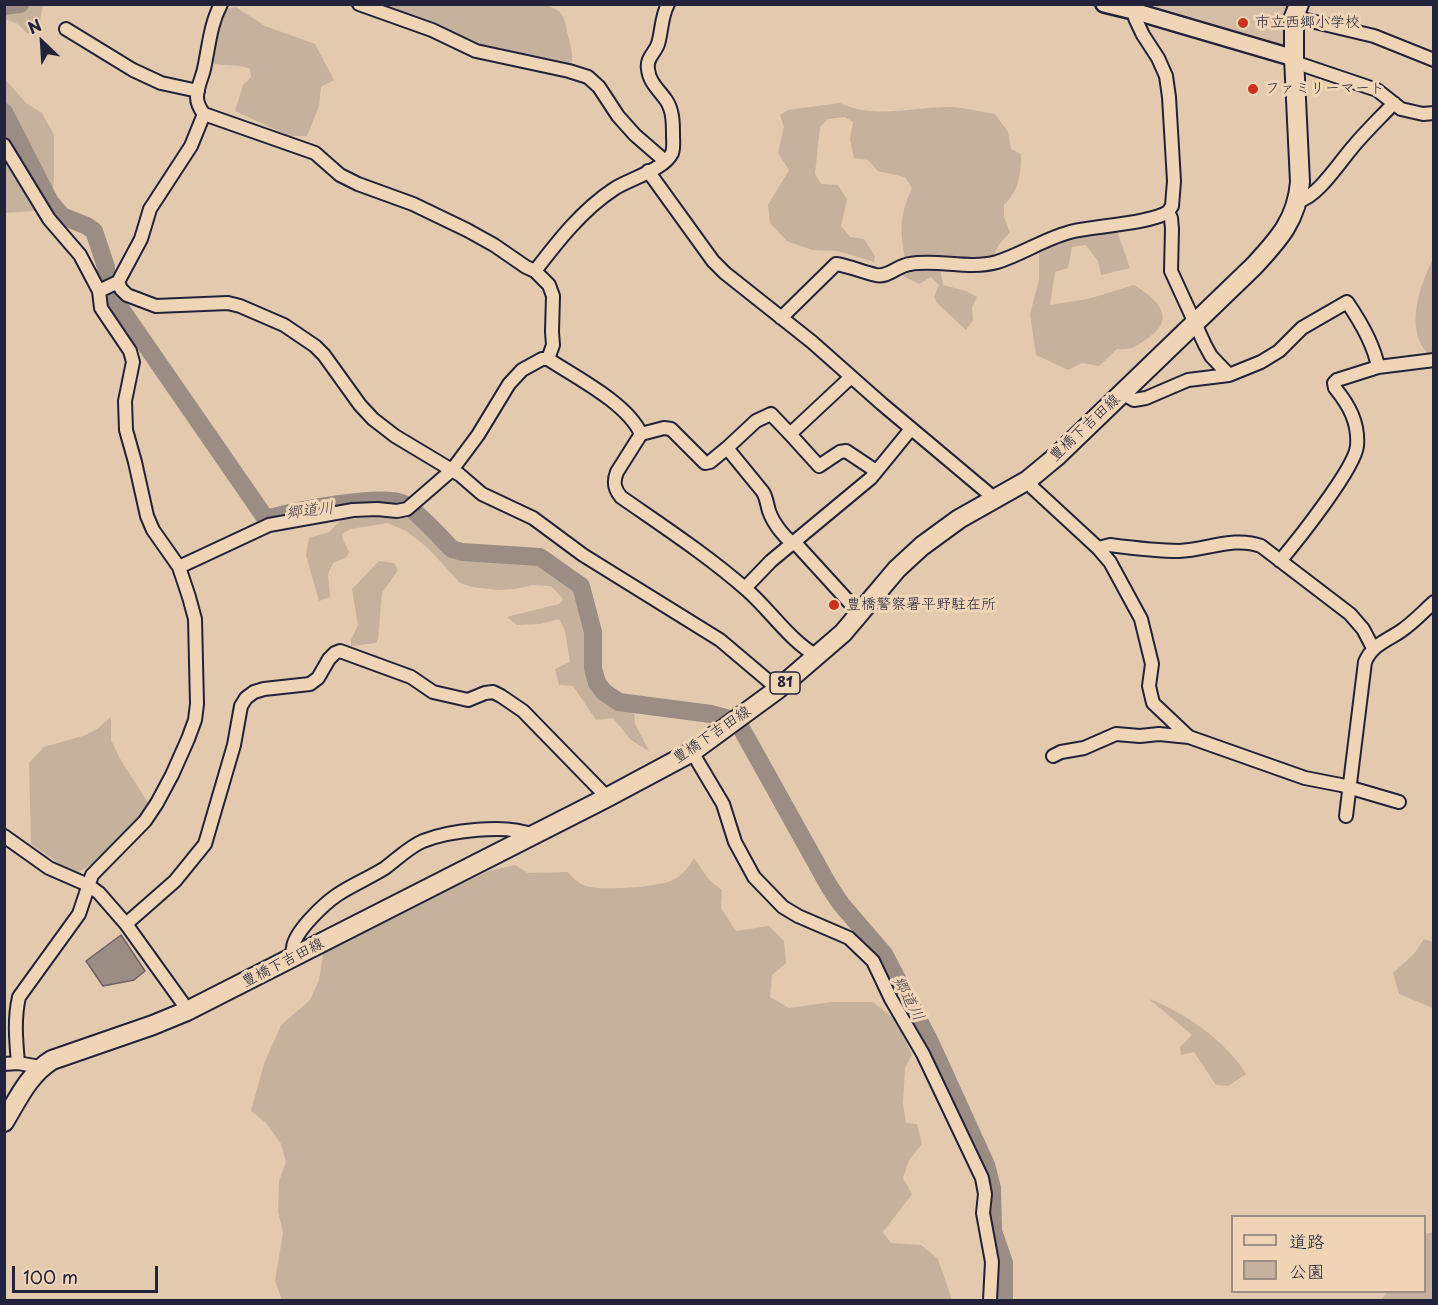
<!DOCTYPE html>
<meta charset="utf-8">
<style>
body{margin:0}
#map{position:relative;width:1438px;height:1305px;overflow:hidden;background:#e3caae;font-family:"Playpen Sans","Klee One",sans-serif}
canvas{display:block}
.frame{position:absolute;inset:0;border:6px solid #22223b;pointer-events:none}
.legend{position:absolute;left:1231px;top:1215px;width:195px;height:78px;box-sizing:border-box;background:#efd5b6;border:2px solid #9d8d85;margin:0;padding:8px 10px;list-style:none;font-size:18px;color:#22223b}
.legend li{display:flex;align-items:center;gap:12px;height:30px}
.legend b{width:30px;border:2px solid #9d8d85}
.north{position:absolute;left:12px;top:12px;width:60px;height:60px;-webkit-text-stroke:4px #efd5b6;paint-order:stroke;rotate:335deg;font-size:16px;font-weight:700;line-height:24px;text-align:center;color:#22223b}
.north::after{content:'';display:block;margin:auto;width:21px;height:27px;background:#22223b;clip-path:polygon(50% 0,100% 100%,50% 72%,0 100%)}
.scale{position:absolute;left:12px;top:1266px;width:146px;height:27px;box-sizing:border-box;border:3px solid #22223b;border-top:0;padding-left:8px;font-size:18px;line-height:21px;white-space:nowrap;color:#22223b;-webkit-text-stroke:4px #efd5b6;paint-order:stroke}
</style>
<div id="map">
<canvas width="1438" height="1305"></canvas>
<div class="frame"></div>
<ul class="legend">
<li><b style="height:8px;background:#efd5b6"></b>道路</li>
<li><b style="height:16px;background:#c6b19d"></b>公園</li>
</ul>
<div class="north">N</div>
<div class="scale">100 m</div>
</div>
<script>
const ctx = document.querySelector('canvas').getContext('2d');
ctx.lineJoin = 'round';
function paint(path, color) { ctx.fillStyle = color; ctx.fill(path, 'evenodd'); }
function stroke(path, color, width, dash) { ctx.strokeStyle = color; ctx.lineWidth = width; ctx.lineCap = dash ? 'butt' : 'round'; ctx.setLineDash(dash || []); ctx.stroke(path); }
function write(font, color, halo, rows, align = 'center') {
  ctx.font = font + ' "Playpen Sans","Klee One",sans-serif'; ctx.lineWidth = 6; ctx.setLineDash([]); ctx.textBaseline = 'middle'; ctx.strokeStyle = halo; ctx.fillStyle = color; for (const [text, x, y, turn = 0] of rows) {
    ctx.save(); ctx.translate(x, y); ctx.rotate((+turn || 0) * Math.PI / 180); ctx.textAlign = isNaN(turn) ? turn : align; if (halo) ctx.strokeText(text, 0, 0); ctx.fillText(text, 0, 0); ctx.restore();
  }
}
const built = new Path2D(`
 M 1126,5 L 1292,5 L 1286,45 L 1282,47 Z`);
const green = new Path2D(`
 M 5,4 L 43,5 L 39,26 L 28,34 L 18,24 L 5,19 Z
 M 543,4 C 567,12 563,17 569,39 C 571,50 574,54 571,66 L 480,46 L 426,22 L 377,5 Z
 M 236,7 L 265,26 L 315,44 L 334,80 L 321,87 L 319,106 L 307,136 L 289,136 L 235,111 L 243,85 L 251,77 L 250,69 C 238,63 225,67 212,63 L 212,31 L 222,9 Z
 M 4,78 L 26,103 L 42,113 L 54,135 L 54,181 L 52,193 L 33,211 L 5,213 Z
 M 840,103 C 874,120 916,106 953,107 C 967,108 982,112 995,114 L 1008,132 L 1011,149 L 1021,154 C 1021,174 1019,191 1004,205 L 1004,217 L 1010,232 L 998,246 L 992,259 L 971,262 L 954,257 L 944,258 L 940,269 L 943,285 L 966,291 L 977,297 L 972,307 L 973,320 L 966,330 L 937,303 L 934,297 L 939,285 L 931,277 L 919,284 L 897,273 L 907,267 C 900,234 898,219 912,188 L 905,177 L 878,171 L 868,160 L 854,158 L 850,139 L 853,122 L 845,117 L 828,119 L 820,127 L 815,174 L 821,184 L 838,185 L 847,199 L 841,226 L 850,237 L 864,239 L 875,256 L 874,262 L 838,251 L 812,250 L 787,241 L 770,223 L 768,205 L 789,170 L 778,153 L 784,127 L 780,115 L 788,110 Z
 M 1102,230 L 1117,231 L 1130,268 L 1101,275 L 1098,261 L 1086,245 L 1072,247 L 1068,268 L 1055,272 L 1050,305 L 1088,299 L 1134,285 C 1157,299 1178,318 1148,338 C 1135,347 1133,350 1117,349 L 1099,366 L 1082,363 L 1068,370 L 1036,355 L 1030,314 L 1039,280 L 1039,250 L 1071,236 Z
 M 1433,259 L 1433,353 L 1428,354 C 1404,329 1420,285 1433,259 Z
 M 393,515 L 412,519 L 448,550 L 464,559 L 529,563 L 556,573 L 568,580 L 580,599 L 590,634 L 590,671 L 594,687 L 608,701 L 634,710 L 635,724 L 649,751 L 631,740 L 613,718 L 596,720 L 573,686 L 559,685 L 555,669 L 570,662 L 565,630 L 559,619 L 540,624 L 517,625 L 507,617 L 559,604 L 563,599 L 551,586 L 532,585 L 515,589 L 498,590 L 472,587 L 460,583 L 428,548 L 406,531 L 387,523 L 351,529 L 342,534 L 343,540 L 349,552 L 347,557 L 333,563 L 328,574 L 330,597 L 319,601 L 306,555 L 309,538 L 329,532 L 341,520 Z
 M 379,561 L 394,563 L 398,570 L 382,593 L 378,639 L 376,643 L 351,646 L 351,640 L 358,625 L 352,589 Z
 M 111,717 L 111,740 L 119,757 L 150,806 C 129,834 106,859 74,874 L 31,844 L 29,763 L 44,747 L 86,735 L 97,729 Z
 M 694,858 L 709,880 L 722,890 L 721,908 L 736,931 L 769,926 L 784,941 L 786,963 L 772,975 L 770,997 L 789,1008 L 832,1002 L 873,1002 L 896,1020 L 912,1055 L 905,1068 L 903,1103 L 906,1123 L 917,1124 L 922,1144 L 909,1160 L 903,1178 L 912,1194 L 883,1232 L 891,1243 L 921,1245 L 938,1259 L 952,1300 L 282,1300 L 275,1281 L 283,1233 L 278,1211 L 279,1181 L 286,1162 L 281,1144 L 266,1123 L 251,1111 L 264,1064 L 281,1025 L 310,1000 L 319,980 L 324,948 L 489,871 L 515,865 L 528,873 L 568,872 C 573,878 578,883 586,886 C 601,891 656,887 671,881 C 682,876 688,868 694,858 Z
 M 1424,939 L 1433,942 L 1433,1008 L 1399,994 L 1393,973 L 1414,954 Z
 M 1149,999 C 1183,1011 1227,1042 1246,1074 L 1228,1086 L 1216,1085 L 1194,1052 L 1181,1055 L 1180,1047 L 1192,1035 Z
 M 1433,1232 L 1433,1300 L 1380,1300 L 1388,1292 L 1424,1292 L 1425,1234 Z`);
const water = new Path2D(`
 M 121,935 L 145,971 L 134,980 L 103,986 L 86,961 Z`);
const river = new Path2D(`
 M 4,6 L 20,4
 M 4,112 L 50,202 L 62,216 L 87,226 L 94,231 L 106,267 L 106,284 L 112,296 L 264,516 L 270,518 C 295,511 382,493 404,504 C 416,510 441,538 452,549 L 462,552 L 540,557 L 581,586 L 593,632 L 593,668 L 597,683 L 604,692 L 619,702 L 711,714 L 726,718
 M 740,726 L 829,886 L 841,904 L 884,954 L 930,1042 L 986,1165 L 992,1188 L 993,1231 L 1004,1263 L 1004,1300`);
const minor = new Path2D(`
 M 359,4 L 432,30 L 476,51 L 569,71 L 588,77 L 599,87 L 618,116 L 635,135 L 665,161
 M 1137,12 L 1135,18 L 1143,35 L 1158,58 L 1166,76 L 1169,97 L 1174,181 L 1172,206 L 1168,212 L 1171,218 L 1172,229 L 1171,271 L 1205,345 L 1211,356 L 1229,375
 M 1294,17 L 1374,36 L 1434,60
 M 66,29 L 133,70 L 161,83 L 198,91
 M 1294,58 L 1300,64 L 1377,90 L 1401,109 L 1423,114 L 1434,113
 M 4,145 L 49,219 L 80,255 L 99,291 L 101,308 L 130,351 L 133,362 L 125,401 L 126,430 L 135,462 L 147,516 L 153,530 L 179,567 L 189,597 L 195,619 L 197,704 L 195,720 L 188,739 L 172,775 L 157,803 L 145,821 L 92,875 L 79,914 L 19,997 C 14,1019 16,1040 18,1063
 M 648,171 L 713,261 L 725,273 L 812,342 L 882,404 L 988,493 L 992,500
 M 1299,201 C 1318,196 1339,163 1352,148 C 1365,132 1380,118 1394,103
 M 535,271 C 558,241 582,210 614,189 C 629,179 664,170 672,153 C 674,148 673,140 673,135 C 673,123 673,110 666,100 C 659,90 649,82 648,69 C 646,58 655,53 658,44 C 662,31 661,17 668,4
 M 118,282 L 121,289 L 127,295 L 156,306 L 228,303 L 240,306 L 284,325 L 315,346 L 324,355 L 360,405 L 373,419 L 395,436 L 460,475 L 482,494 L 533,518 L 583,555 L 720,640 L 778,689
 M 99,291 L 118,282 L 141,239 L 150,209 L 191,146 L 204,114
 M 781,318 L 836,264 C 850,266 862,272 876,275 C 888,278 898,265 910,264 C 939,259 968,270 997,262 C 1023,254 1047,237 1074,231 C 1097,226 1151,223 1168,212
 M 548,359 C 577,378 627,403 641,434 L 664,428 L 671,429 L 705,463 L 710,462 L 727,448 L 763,492 C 767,499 767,505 769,511 C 773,523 787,542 798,546 L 860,614
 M 1122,393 L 1134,400 L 1146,398 L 1188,380 L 1229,375 L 1261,362 L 1279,351 L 1302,328 L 1347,302 C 1360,321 1374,344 1378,367
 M 641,434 L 617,472 C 613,482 614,489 621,497 C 664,527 707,555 747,590 C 770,610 790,641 817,656
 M 790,434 L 819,466 L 840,452 L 846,451 L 876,471
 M 727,448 L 756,421 L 771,414 L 790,434 L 851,377
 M 1028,480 L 1033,488 L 1098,548 L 1110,562 L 1141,619 L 1152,664 L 1149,686 L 1153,703 L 1189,737 L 1305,778 L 1341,785 L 1399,802
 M 1098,548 L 1110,545 C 1133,548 1156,551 1179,551 C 1207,550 1234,536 1261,546 L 1350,614 L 1363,629 L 1373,648
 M 1280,561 C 1297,541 1355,468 1357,446 C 1359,423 1349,405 1335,388 L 1334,383 L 1337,380 L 1378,367 L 1434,360
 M 179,567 L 269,525 L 353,510 L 377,509 L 397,511 L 407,509 L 452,470 L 478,435 L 509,384 L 522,370 L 542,359 L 548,359 L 553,345 L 552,332 L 553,296 L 549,285 L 535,271 L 526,267 L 494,245 L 467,230 L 413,204 L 358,184 L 340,175 L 315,153 L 204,114 C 200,109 197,103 197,97 C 197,87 202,78 204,69 C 209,46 210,25 221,4
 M 745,588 L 771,561 L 871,478 L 911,429
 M 692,752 L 723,804 L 735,842 L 754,877 L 783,907 L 798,916 L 849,938 L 873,961 L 891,999 L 923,1054 L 982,1178 L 985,1194 L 983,1213 L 992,1262 L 990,1300
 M 1053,756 L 1061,752 L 1084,748 L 1116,734 L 1140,736 L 1159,734 L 1189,737
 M 1346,816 L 1365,662 C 1372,645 1386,641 1401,631 C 1413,623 1423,612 1434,602
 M 4,836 L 49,868 L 88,885 L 99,893 L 126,924 L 182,1002 L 187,1011
 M 126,924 L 175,881 L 205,844 L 234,745 L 241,706 L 246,698 L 254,692 L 264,689 L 310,684 L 318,678 L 329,659 L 335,653 L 340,651 L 411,677 L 433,692 L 468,700 L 485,693 L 493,692 L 501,696 L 523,711 L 602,792 L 606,798
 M 294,957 C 293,954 292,951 293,948 C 294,932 324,904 337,895 C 352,885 369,878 385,868 C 397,859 409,847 423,841 C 448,831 507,823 532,835
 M 4,1064 L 18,1063 L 40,1067`);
const tertiary = new Path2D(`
 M 1104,4 L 1137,12 L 1294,58`);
const primary = new Path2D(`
 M 4,1122 C 18,1099 29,1074 52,1060 L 153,1025 L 187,1011 L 606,798 L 692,752 L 778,689 L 843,633 L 897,569 L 922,546 L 959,519 L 1028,480 L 1057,456 L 1254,266 C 1278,240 1297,220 1300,182 L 1294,58 L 1294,17 L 1299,4`);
const markers = [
 [1243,23,6,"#c8321e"],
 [1253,89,6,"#c8321e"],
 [834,605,6,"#c8321e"]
];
const shields = [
 [785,683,30]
];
const shieldNames = [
 ["81",785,683]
];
const poiNames = [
 ["市立西郷小学校",1255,23],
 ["ファミリーマート",1265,89],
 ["豊橋警察署平野駐在所",846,605]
];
const streetNames = [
 ["豊橋下吉田線",1085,428,-43],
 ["豊橋下吉田線",712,735,-34],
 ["豊橋下吉田線",283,963,-27]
];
const waterNames = [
 ["郷道川",310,511,-7],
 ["郷道川",908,999,62]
];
paint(built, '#d4bda5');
paint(green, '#c6b19d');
paint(water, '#9b8c84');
stroke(water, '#6b6267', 1.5);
stroke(river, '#9b8c84', 18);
stroke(minor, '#22223b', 16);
stroke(tertiary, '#22223b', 20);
stroke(primary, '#22223b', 22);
stroke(minor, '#efd5b6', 12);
stroke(tertiary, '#efd5b6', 15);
stroke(primary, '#efd5b6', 18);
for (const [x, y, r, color] of markers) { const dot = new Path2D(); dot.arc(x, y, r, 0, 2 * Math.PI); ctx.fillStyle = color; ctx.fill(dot); stroke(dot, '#efd5b6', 2); }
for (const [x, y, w] of shields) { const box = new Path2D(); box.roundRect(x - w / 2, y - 11, w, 22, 4.5); ctx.fillStyle = '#efd5b6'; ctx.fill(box); stroke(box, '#22223b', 1.5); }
write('bold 14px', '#22223b', null, shieldNames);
write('15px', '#22223b', '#efd5b6', poiNames, 'left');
write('15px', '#22223b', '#efd5b6', streetNames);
write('italic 16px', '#464251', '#efd5b6', waterNames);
</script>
